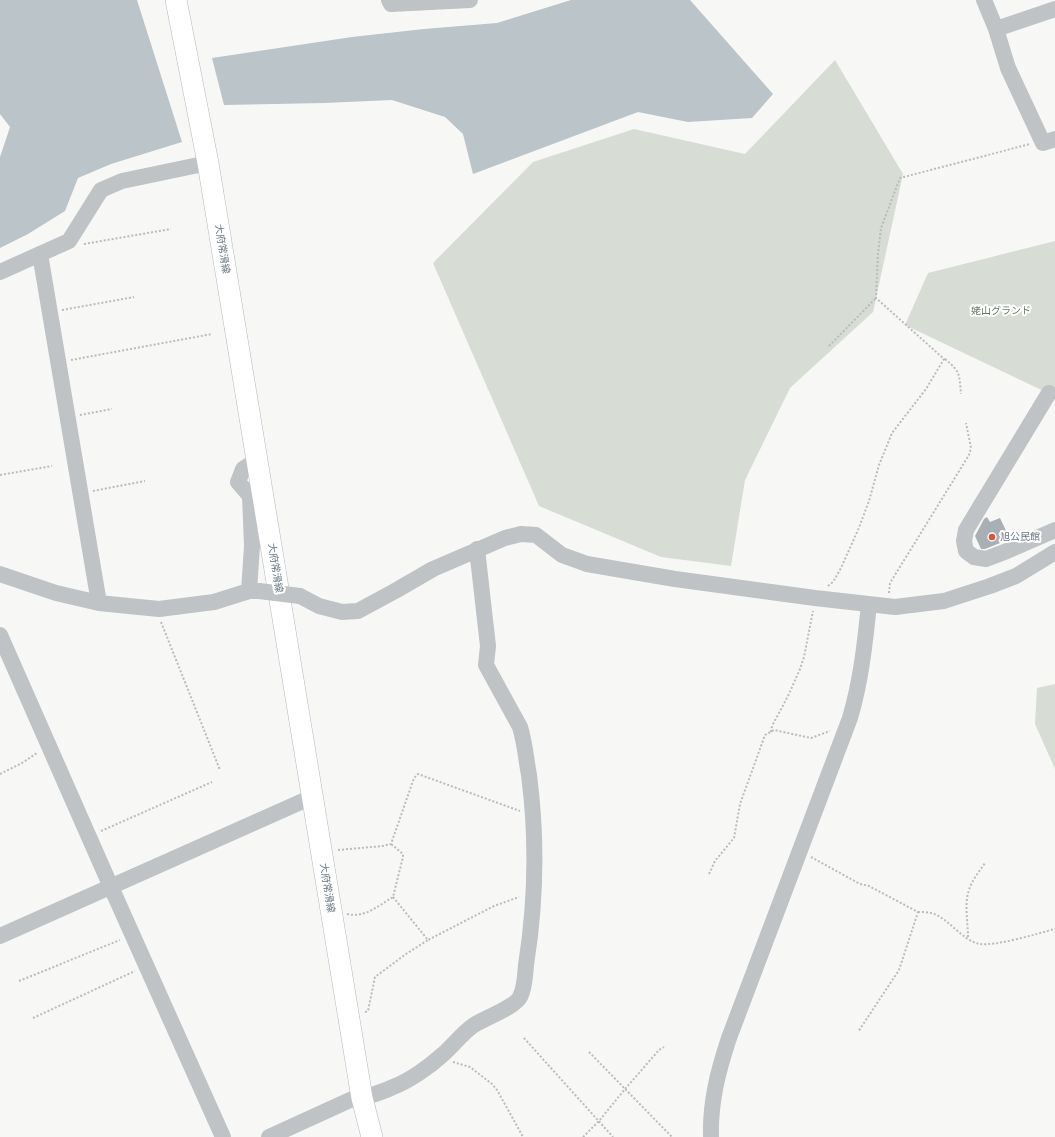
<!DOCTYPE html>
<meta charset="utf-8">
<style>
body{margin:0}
canvas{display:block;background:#f7f7f5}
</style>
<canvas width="1055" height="1137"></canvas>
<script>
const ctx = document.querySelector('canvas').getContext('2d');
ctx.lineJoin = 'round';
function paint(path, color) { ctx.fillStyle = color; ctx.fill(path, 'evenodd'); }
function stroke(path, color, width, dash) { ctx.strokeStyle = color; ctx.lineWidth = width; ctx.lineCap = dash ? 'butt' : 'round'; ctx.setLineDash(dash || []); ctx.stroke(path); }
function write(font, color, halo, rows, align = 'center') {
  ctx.font = font + ' "PT Sans","Noto Sans JP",sans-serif'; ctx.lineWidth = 4; ctx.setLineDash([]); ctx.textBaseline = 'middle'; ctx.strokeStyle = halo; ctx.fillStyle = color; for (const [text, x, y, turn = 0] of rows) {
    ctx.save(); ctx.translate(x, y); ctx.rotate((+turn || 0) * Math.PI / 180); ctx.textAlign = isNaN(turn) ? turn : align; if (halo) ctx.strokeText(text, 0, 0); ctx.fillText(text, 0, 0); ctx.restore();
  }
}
const green = new Path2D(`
 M 835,60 L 903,174 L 873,312 L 790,388 L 745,480 L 731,566 L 661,557 L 539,506 L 433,263 L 533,162 L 634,129 L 745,154 Z
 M 1055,241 L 1055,394 L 1052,395 L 905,325 L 928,273 Z
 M 1055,684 L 1055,769 L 1035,724 L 1037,688 Z`);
const water = new Path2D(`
 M 0,0 L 137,0 L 182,142 L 111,164 L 78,178 L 65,211 L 28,234 L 0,248 L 0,157 L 10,127 L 0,114 Z
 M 571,0 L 690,0 L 773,94 L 752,118 L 688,122 L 638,112 L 473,174 L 463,134 L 445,117 L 392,100 L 324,103 L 224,105 L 212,58 L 352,37 L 424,29 L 497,23 Z`);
const building = new Path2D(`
 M 987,517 L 990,522 L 1000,518 L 1010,539 L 985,549 L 981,549 L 975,536 L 984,519 Z`);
const path = new Path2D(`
 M 84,244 L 171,229
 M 62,310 L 134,297
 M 829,346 L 874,300 L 876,298
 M 945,359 C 961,372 959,374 961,394
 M 71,360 L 212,334
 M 80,415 L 112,409
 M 0,475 L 52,466
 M 93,491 L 145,481
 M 828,586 L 833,582 L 841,568 L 858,530 L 869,501 L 879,465 L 892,433 L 926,389 L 944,359 L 876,298 L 878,254 L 881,228 L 900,178 L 1030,144
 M 889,593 L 890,583 L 969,455 L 971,448 L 966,423
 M 161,622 L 220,770
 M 771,732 L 772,726 L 788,696 L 800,669 L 804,657 L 813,611
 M 0,774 L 22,763 L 37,753
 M 101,831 L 212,782
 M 338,850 L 383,846 L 391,844 L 414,778 L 418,774 L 520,811
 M 811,857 L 860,884 L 869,886 L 918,912 L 899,970 L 858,1032
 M 709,874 L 715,861 L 734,838 L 740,804 L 765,735 L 774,730 L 811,738 L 830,731
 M 393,897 L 428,940 L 494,906 L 519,897
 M 918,912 C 922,912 927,912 931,913 C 948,917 962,941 980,944 C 997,946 1036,934 1055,929
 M 347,914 C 365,918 378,906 393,897 L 403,857 L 403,854 L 391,844
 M 968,937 C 968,922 964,904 969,890 C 972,880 979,872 985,863
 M 19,981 L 120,940
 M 365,1012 L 368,1011 L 375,977 L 406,954 L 428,940
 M 33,1018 L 135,971
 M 524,1038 L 613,1137
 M 589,1052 L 672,1137
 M 453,1062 L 470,1067 L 492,1084 L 497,1090 L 523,1137
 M 583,1137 L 599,1121 L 625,1089 L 659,1050 L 664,1047`);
const minor = new Path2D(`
 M 389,0 L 391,4 L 470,0
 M 984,0 L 996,29 L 1008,68 L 1043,143 L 1055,139
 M 996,29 L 1055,9
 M 40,254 L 99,603
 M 0,272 L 69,241 L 101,190 L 122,181 L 208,163
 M 1049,393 L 966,530 L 964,541 L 966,551 L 974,557 L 986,559 L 1007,551 L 1055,530
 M 0,574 L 56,593 L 99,603 L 159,609 L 214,602 L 249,591 L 259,591
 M 249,591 L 252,546 L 250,496 L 238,482 L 243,469 L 257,460
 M 300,596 L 319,606 L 342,612 L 358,611 L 395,591 L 433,569 L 505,538 L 521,534 L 536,535 L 562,555 L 587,564 L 675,579 L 815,598 L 895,607 L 944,601 L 990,586 L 1016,576 L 1055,552
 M 0,635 L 111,887 L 223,1137
 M 0,936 L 312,797
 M 362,1098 C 372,1095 383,1092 393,1087 C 409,1081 429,1067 441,1056 C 453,1046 461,1034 474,1025 C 485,1018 515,1007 520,997 C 525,988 525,975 526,965 C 536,902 537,837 529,775 C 526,759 525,743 520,727 L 486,665 L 488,646 L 477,549
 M 269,1137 L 361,1095
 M 711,1137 C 710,1102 718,1071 729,1038 L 850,718 C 861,681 865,643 869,604`);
const major = new Path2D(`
 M 176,0 L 208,163 L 362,1098 L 372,1137`);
const minorBridge = new Path2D(`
 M 259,591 L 300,596`);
const markers = [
 [992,537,4,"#d65836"]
];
const streetNames = [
 ["大府常滑線",222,249,81],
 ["大府常滑線",275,568,81],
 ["大府常滑線",327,888,81]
];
const parkNames = [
 ["姥山グランド",1001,311]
];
const poiNames = [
 ["旭公民館",1000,537]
];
paint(green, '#d7dcd4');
paint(water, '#bac4c9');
paint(building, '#a9b0b5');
stroke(major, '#b2b7ba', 22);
stroke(path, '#b9bcbe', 2, [2, 2]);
stroke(minor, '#bfc3c6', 16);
stroke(major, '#fff', 21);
stroke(minorBridge, '#bfc3c6', 16);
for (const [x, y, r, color] of markers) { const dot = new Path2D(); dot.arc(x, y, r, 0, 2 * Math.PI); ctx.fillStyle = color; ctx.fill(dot); stroke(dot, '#fff', 1.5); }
write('10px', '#697883', '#fff', streetNames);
write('10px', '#6b7b67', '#fff', parkNames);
write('10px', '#697883', '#fff', poiNames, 'left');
</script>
